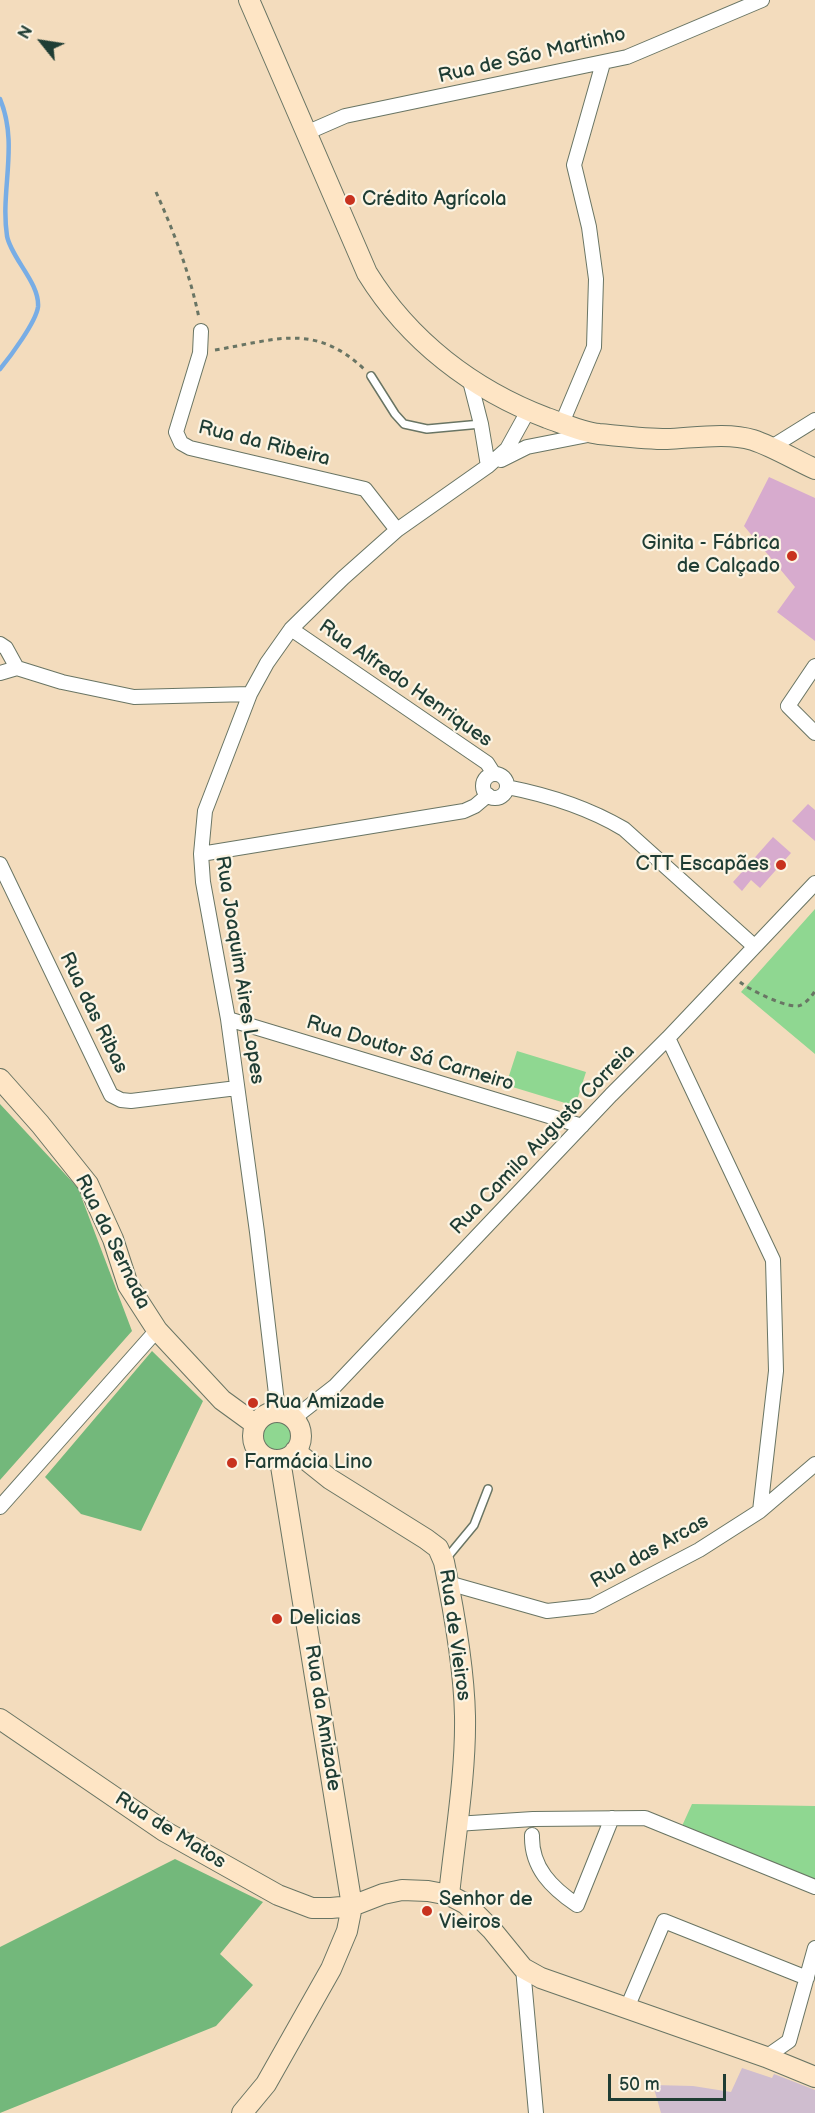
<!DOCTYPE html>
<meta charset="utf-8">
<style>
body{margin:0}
#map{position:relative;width:815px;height:2113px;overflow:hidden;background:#f3dcbd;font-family:"Balsamiq Sans",sans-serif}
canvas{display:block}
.north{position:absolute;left:12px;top:12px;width:60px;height:60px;-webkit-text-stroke:4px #fcf5e5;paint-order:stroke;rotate:300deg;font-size:16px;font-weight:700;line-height:24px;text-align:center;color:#1f3d34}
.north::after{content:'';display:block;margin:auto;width:21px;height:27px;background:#1f3d34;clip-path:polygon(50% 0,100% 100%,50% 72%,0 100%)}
.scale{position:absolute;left:608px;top:2074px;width:118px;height:27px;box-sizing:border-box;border:3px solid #1f3d34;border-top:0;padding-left:8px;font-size:18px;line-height:21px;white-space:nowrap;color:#1f3d34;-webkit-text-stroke:4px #fcf5e5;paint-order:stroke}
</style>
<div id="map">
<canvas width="815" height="2113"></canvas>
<div class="north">N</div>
<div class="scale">50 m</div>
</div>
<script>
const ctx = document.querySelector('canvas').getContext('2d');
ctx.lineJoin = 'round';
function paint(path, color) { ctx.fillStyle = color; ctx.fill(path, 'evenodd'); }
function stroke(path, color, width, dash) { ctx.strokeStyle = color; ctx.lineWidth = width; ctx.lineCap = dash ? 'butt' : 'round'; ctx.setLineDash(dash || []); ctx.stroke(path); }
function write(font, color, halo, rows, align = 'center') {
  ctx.font = font + ' "Balsamiq Sans",sans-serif'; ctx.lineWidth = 4.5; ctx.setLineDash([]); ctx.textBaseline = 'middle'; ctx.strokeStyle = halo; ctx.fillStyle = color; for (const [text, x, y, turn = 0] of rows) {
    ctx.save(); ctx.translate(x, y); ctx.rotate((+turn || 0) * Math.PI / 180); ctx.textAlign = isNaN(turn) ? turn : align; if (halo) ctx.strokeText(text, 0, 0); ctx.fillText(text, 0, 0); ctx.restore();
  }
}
const industrial = new Path2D(`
 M 742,2068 L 772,2078 L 774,2074 L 815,2090 L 815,2113 L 661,2113 L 653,2085 L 693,2086 L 731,2092 Z`);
const green = new Path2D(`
 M 815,909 L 815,1054 L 741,992 Z
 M 517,1051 L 586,1072 L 575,1106 L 506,1085 Z
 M261 1435a15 15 0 1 1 30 0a15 15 0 1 1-30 0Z
 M 692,1804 L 815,1806 L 815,1881 L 682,1826 Z`);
const forest = new Path2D(`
 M 0,1104 L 78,1188 L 132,1331 L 0,1480 Z
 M 152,1351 L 203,1401 L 141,1531 L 81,1514 L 45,1477 Z
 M 175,1859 L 263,1902 L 220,1954 L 253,1985 L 216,2026 L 0,2113 L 0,1947 Z`);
const stream = new Path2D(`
 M 0,99 C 19,144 0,190 7,236 C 11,258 40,283 38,307 C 36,322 10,357 0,369`);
const building = new Path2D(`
 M 769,477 L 815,498 L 815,641 L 777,612 L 795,587 L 744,526 Z
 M 808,804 L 815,810 L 815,841 L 792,821 Z
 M 773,837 L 791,853 L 760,888 L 751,880 L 742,891 L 733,882 Z`);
const path = new Path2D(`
 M 156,192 C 174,232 190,274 199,318
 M 215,350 C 275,340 314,322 364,369
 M 740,982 C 748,989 791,1011 801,1005 C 806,1003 812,996 815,991`);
const lane = new Path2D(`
 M 371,376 L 395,414 L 404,424 L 427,429 L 481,424
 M 445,1560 L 474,1525 L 488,1489`);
const street = new Path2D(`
 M 306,133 L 345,116 L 627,57 L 762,0
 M 201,331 L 200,353 L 176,432 L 181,443 L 190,448 L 365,489 L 397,530
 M 470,381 L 481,424 L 488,466
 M 562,423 L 594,347 L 596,279 L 589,227 L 574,165 L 603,63
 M 770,448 L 815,420
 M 501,460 L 527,447 L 588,435
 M 291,629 L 487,763 L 494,774
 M 0,644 L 6,648 L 17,668 L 62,682 L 134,697 L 250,694
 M 815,666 L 788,706 L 815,733
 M 0,673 L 17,668
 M483 786a12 12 0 1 1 24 0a12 12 0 1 1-24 0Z
 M 507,787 C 548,795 587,807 624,829 L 754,946
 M 201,854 L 464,811 L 475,806 L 488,795
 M 0,864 L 111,1095 L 121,1100 L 131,1101 L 237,1088
 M 228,1019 L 582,1126
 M 668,1038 L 773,1260 L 776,1371 L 760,1511
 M 278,1411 L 257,1232 L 228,1019 L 203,882 L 201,854 L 205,811 L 250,694 L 267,663 L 291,629 L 343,578 L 397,530 L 488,466 L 507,449 L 528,411
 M 294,1418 L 335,1386 L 611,1095 L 668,1038 L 815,883
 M 0,1507 L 157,1330
 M 448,1583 L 547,1611 L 592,1606 L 699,1550 L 760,1511 L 815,1464
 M 456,1824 L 533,1819 L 645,1818 L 815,1887
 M 532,1835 C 531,1868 552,1888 577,1905 L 612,1818
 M 523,1968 L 536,2113
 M 627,2008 L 664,1921 L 807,1978
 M 766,2057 L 789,2041 L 815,1948`);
const secondary = new Path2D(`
 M 249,0 L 367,273 C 409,341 473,390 547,418 C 564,424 582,432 599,434 C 621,436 645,439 667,439 C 693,438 728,432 753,440 C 774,447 795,460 815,469
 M 0,1079 L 40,1124 L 88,1184 L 113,1239 L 128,1285 L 157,1330 L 222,1400 L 255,1424
 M253 1436a24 24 0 1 1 48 0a24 24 0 1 1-48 0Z
 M 295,1451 L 330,1479 L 426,1539 L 438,1548 L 444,1562 C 454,1611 464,1666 465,1716 C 466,1774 455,1837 449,1895
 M 0,1719 L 164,1831 L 278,1895 L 312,1908 L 331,1908 L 352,1906 L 383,1894 L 402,1890 L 428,1891 L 449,1895 L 466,1904 L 492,1930 L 523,1968 L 541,1978 L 766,2057 L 815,2077
 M 242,2113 L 266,2084 L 331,1969 L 347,1931 L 352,1906 L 280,1460`);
const markers = [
 [350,200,6,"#c8321e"],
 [792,556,6,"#c8321e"],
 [781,865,6,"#c8321e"],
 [253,1403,6,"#c8321e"],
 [232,1463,6,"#c8321e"],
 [277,1619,6,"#c8321e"],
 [427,1911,6,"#c8321e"]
];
const streetNames = [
 ["Rua de São Martinho",532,56,-13],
 ["Rua da Ribeira",264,444,14],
 ["Rua Alfredo Henriques",405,684,35],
 ["Rua Joaquim Aires Lopes",239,970,81],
 ["Rua das Ribas",93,1013,64],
 ["Rua Doutor Sá Carneiro",410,1054,17],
 ["Rua Camilo Augusto Correia",543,1140,-46],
 ["Rua da Sernada",112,1242,64],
 ["Rua das Arcas",650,1552,-29],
 ["Rua de Vieiros",454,1635,82],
 ["Rua da Amizade",322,1718,81],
 ["Rua de Matos",170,1831,32]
];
const poiNames = [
 ["Crédito Agrícola",362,200],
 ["Ginita - Fábrica",780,544,"right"],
 ["de Calçado",780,567,"right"],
 ["CTT Escapães",769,865,"right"],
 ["Rua Amizade",265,1403],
 ["Farmácia Lino",244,1463],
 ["Delicias",289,1619],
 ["Senhor de",439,1900],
 ["Vieiros",439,1923]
];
paint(industrial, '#cfbdcf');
paint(green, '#8fd791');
paint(forest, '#73b87b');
stroke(stream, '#78ade5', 4.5);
paint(building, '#d7abce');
stroke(lane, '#697564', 10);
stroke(street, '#697564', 16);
stroke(secondary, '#697564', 22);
stroke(path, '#697564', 3, [4.5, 4.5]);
stroke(lane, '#fff', 7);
stroke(street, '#fff', 14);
stroke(secondary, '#fee5c5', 20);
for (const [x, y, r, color] of markers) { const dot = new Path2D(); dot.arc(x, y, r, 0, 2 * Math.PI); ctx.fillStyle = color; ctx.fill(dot); stroke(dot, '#fcf5e5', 2); }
write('20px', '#1f3d34', '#fcf5e5', streetNames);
write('20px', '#1f3d34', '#fcf5e5', poiNames, 'left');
</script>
